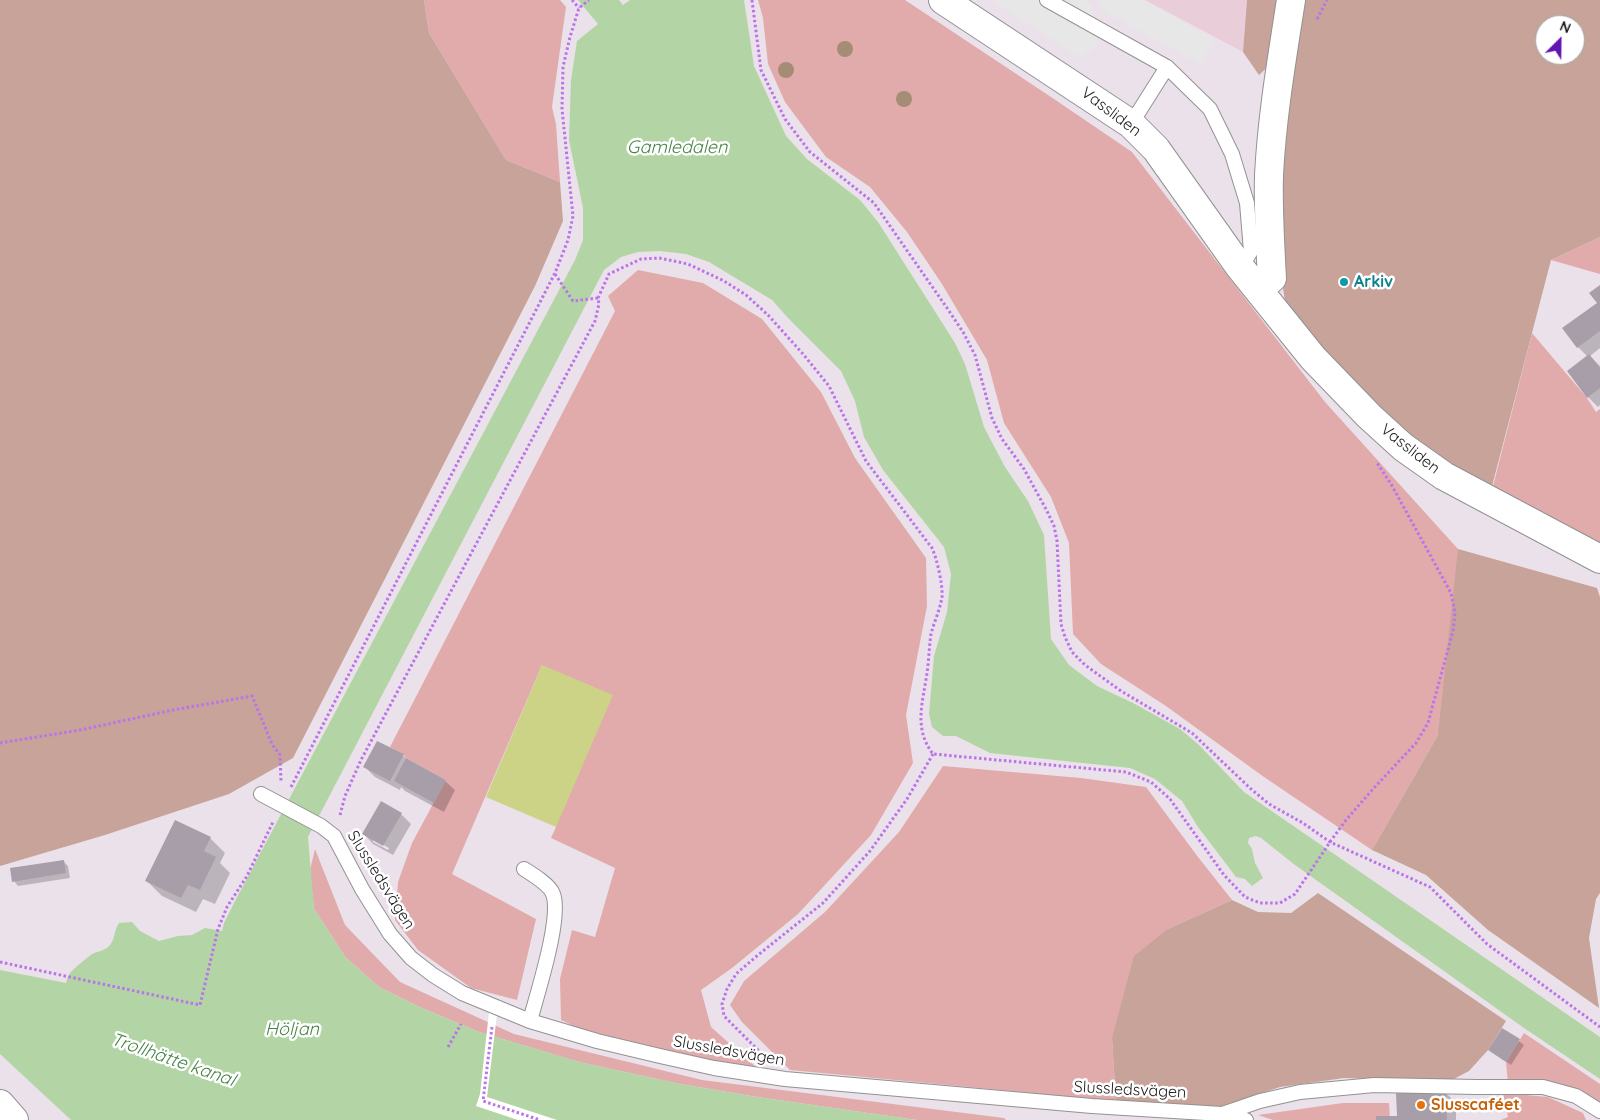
<!DOCTYPE html>
<meta charset="utf-8">
<style>
body{margin:0}
#map{position:relative;width:1600px;height:1120px;overflow:hidden;background:#ebe1ea;font-family:Quicksand,sans-serif}
canvas{display:block}
.north{position:absolute;left:1535px;top:15px;width:50px;height:50px;box-sizing:border-box;background:#fff;border:1px solid #a4a4a4;border-radius:50%;rotate:23deg;font-size:14px;font-weight:700;line-height:20px;text-align:center;color:#1b1b1b}
.north::after{content:'';display:block;margin:auto;width:18px;height:22px;background:#6114b2;clip-path:polygon(50% 0,100% 100%,50% 72%,0 100%)}
</style>
<div id="map">
<canvas width="1600" height="1120"></canvas>
<div class="north">N</div>
</div>
<script>
const ctx = document.querySelector('canvas').getContext('2d');
ctx.lineJoin = 'round';
function paint(path, color) { ctx.fillStyle = color; ctx.fill(path, 'evenodd'); }
function stroke(path, color, width, dash) { ctx.strokeStyle = color; ctx.lineWidth = width; ctx.lineCap = dash ? 'butt' : 'round'; ctx.setLineDash(dash || []); ctx.stroke(path); }
function write(font, color, halo, rows, align = 'center') {
  ctx.font = font + ' Quicksand,sans-serif'; ctx.lineWidth = 5; ctx.setLineDash([]); ctx.textBaseline = 'middle'; ctx.strokeStyle = halo; ctx.fillStyle = color; for (const [text, x, y, turn = 0] of rows) {
    ctx.save(); ctx.translate(x, y); ctx.rotate((+turn || 0) * Math.PI / 180); ctx.textAlign = isNaN(turn) ? turn : align; if (halo) ctx.strokeText(text, 0, 0); ctx.fillText(text, 0, 0); ctx.restore();
  }
}
const farmland = new Path2D(`
 M 1145,0 L 1247,0 L 1243,52 Z`);
const grass = new Path2D(`
 M 424,0 L 560,0 L 566,7 L 552,107 L 556,124 L 560,182 L 506,160 L 429,33 Z
 M 758,0 L 905,0 L 1054,99 L 1132,152 L 1325,402 L 1458,549 L 1476,625 L 1438,735 L 1372,850 L 1264,777 L 1166,706 L 1101,664 L 1073,634 L 1069,543 L 1051,497 L 1004,423 L 987,360 L 942,284 L 907,232 L 870,187 L 826,157 L 785,102 L 768,64 L 763,18 Z
 M 1600,237 L 1600,274 L 1551,260 Z
 M 638,270 L 703,283 L 762,319 L 821,392 L 855,458 L 926,558 L 927,606 L 906,715 L 913,763 L 871,835 L 798,914 L 732,968 L 701,990 L 711,1027 L 756,1067 L 719,1063 L 580,1029 L 561,1020 L 560,979 L 572,930 L 595,937 L 615,868 L 551,838 L 556,827 L 542,665 L 452,874 L 536,919 L 517,1000 L 471,988 L 418,950 L 395,920 L 398,882 L 412,843 L 446,780 L 406,758 L 403,754 L 390,747 L 615,311 L 608,296 Z
 M 1532,333 L 1587,398 L 1596,412 L 1600,409 L 1600,543 L 1492,490 Z
 M 943,766 L 1081,778 L 1146,787 L 1198,857 L 1232,900 L 1168,929 L 1112,1038 L 1116,1101 L 790,1070 L 742,1022 L 730,1005 L 744,981 L 825,912 L 899,832 Z
 M 315,849 L 345,925 L 400,982 L 514,1034 L 702,1080 L 1004,1118 L 1006,1120 L 917,1120 L 757,1097 L 680,1084 L 579,1062 L 479,1032 L 415,1005 L 379,987 L 346,958 L 314,909 L 310,870 Z
 M 1524,1033 L 1600,1084 L 1600,1105 L 1508,1084 L 1506,1062 Z
 M 1503,1093 L 1548,1097 L 1583,1113 L 1586,1120 L 1501,1120 L 1508,1117 Z
 M 1343,1103 L 1389,1103 L 1390,1120 L 1273,1120 L 1258,1115 Z`);
const forest = new Path2D(`
 M 0,0 L 424,0 L 429,33 L 506,160 L 560,182 L 563,221 L 535,286 L 293,758 L 229,794 L 105,835 L 0,866 Z
 M 1247,0 L 1284,0 L 1275,60 L 1259,75 L 1243,52 Z
 M 1302,0 L 1600,0 L 1600,237 L 1551,260 L 1491,490 L 1410,439 L 1322,349 L 1285,302 L 1282,280 L 1282,177 L 1286,120 ZM 1545,25 L 1575,25 L 1575,55 L 1545,55 Z
 M 1458,549 L 1597,588 L 1600,597 L 1600,893 L 1596,899 L 1589,938 L 1599,1008 L 1488,930 L 1426,875 L 1372,850 L 1438,735 Z
 M 1318,893 L 1506,1021 L 1488,1050 L 1469,1071 L 1450,1081 L 1344,1078 L 1280,1087 L 1216,1108 L 1116,1101 L 1112,1038 L 1134,956 L 1168,929 L 1232,900 L 1258,912 L 1291,913 Z`);
const pitch = new Path2D(`
 M 542,665 L 613,695 L 556,827 L 486,797 Z`);
const parking = new Path2D(`
 M 993,0 L 1083,0 L 1092,6 L 1097,47 L 1079,57 Z
 M 1104,0 L 1143,0 L 1214,39 L 1200,64 L 1099,8 Z`);
const water = new Path2D(`
 M 578,0 L 619,0 L 623,5 L 630,0 L 744,0 L 754,66 L 786,136 L 807,159 L 860,200 L 878,222 L 955,343 L 965,364 L 984,427 L 1005,467 L 1028,501 L 1044,535 L 1051,639 L 1069,665 L 1097,686 L 1133,703 L 1180,729 L 1199,745 L 1244,792 L 1600,1037 L 1600,1079 L 1524,1028 L 1295,865 L 1261,838 L 1256,836 L 1249,838 L 1248,843 L 1252,849 L 1255,863 L 1263,878 L 1252,886 L 1245,879 L 1236,877 L 1198,827 L 1182,801 L 1155,779 L 1130,768 L 990,753 L 956,736 L 943,736 L 932,727 L 929,714 L 934,656 L 947,612 L 951,574 L 944,547 L 883,470 L 864,437 L 855,401 L 841,371 L 788,318 L 772,300 L 709,262 L 686,254 L 660,251 L 638,252 L 621,257 L 604,270 L 308,837 L 314,909 L 346,958 L 379,987 L 415,1005 L 479,1032 L 579,1062 L 680,1084 L 757,1097 L 917,1120 L 71,1120 L 0,1054 L 0,970 L 66,983 C 67,980 67,978 69,975 C 70,971 88,957 92,954 C 98,951 105,951 110,945 C 115,939 114,930 119,923 L 132,922 L 140,931 L 159,941 L 178,936 L 192,935 L 205,928 L 222,931 L 224,923 L 235,901 L 575,260 L 583,240 L 583,208 L 569,140 L 571,80 L 577,41 L 598,24 Z`);
const pier = new Path2D(`
 M 489,1012 L 497,1014 L 487,1097 L 557,1120 L 518,1120 L 476,1106 L 480,1094 Z`);
const shadow = new Path2D(`
 M 1600,287 L 1600,348 L 1590,356 L 1600,366 L 1600,405 L 1598,407 L 1588,397 L 1588,357 L 1578,347 L 1564,329 L 1598,303 Z
 M 403,755 L 408,761 L 445,781 L 455,790 L 444,812 L 405,791 L 401,787 L 400,790 L 375,777 L 365,767 Z
 M 401,814 L 411,824 L 393,855 L 373,844 L 364,834 ZM 373,839 L 389,848 L 388,850 L 373,842 Z
 M 210,838 L 225,853 L 220,863 L 230,873 L 215,904 L 203,899 L 196,912 L 162,896 L 147,881 Z
 M 63,861 L 68,866 L 70,878 L 18,886 L 14,881 Z
 M 1503,1029 L 1524,1045 L 1511,1065 L 1490,1050 Z
 M 1446,1093 L 1456,1103 L 1456,1120 L 1377,1120 L 1398,1117 Z`);
const building = new Path2D(`
 M 1600,285 L 1600,331 L 1577,348 L 1562,328 L 1597,303 L 1589,293 Z
 M 1589,354 L 1600,368 L 1600,388 L 1587,398 L 1567,371 Z
 M 377,741 L 404,754 L 390,781 L 363,767 Z
 M 406,758 L 446,780 L 434,803 L 394,781 Z
 M 381,801 L 402,813 L 383,846 L 362,834 Z
 M 175,820 L 211,837 L 204,851 L 216,857 L 200,890 L 188,885 L 181,898 L 145,881 Z
 M 64,860 L 66,873 L 12,882 L 10,868 Z
 M 1502,1028 L 1520,1039 L 1506,1062 L 1488,1050 Z
 M 1446,1092 L 1447,1120 L 1376,1120 L 1376,1116 L 1397,1116 L 1396,1093 Z`);
const path = new Path2D(`
 M 572,0 L 579,8
 M 752,0 L 761,70 L 785,119 L 810,152 L 874,203 L 947,308 L 963,332 L 975,355 L 992,418 L 1002,439 L 1024,469 L 1047,511 L 1054,526 L 1057,541 L 1061,624 L 1065,637 L 1072,652 L 1085,665 L 1121,691 L 1192,733 L 1251,789 L 1269,804 L 1303,823 L 1330,842 L 1430,887 L 1487,944 L 1600,1027
 M 1317,19 L 1327,0
 M 555,274 L 573,301 L 598,298
 M 0,743 L 80,730 L 173,710 L 252,696 L 272,744 L 280,755 L 281,781
 M 291,787 L 555,273 L 568,240 L 573,216 L 562,109 L 563,67 L 570,37 L 579,8 L 589,0
 M 340,815 L 345,796 L 361,760 L 595,321 L 599,304 L 598,298 L 609,274 L 641,259 L 659,258 L 688,264 L 724,281 L 746,295 L 768,315 L 803,354 L 829,386 L 866,461 L 932,548 C 937,559 943,585 942,597 C 940,610 934,622 931,634 C 929,647 929,660 927,673 C 923,702 913,728 933,754 L 1126,772 L 1151,782 L 1170,799 L 1224,875 L 1245,897 L 1260,903 L 1280,903 L 1295,894 L 1330,842 L 1346,820 L 1373,789 L 1416,743 L 1428,723 L 1453,631 L 1455,613 L 1451,593 L 1391,484 L 1377,463
 M 0,962 L 200,1005 L 218,929 L 227,907 L 247,876 L 273,822
 M 492,1027 L 483,1101 L 540,1120
 M 448,1047 L 461,1024
 M 762,1054 L 724,1016 L 722,1004 L 727,989 L 736,974 L 758,955 L 823,903 L 870,851 L 907,799 L 933,754`);
const lane = new Path2D(`
 M 1047,0 L 1167,67 L 1210,109 L 1232,154 L 1247,203 L 1251,251 L 1246,259 L 1239,266
 M 1131,124 L 1167,67
 M 261,794 L 321,826 L 334,836 L 362,889 L 390,934 L 411,958 L 433,975 L 462,993 L 530,1021 L 597,1041 L 660,1056 L 714,1068 L 785,1079 L 1092,1106 L 1222,1114 L 1246,1120
 M 524,869 C 532,874 550,885 553,894 C 562,918 537,994 530,1021
 M 1222,1114 L 1260,1101 L 1300,1092 L 1374,1085 L 1477,1087 L 1543,1087 L 1576,1096 L 1600,1111`);
const street = new Path2D(`
 M 943,0 L 1131,124 L 1156,149 L 1239,266 L 1313,358 L 1369,416 L 1403,447 L 1444,476 L 1600,559
 M 1259,289 L 1272,278 C 1270,243 1268,209 1269,175 C 1272,116 1282,58 1291,0
 M 0,1104 L 14,1120`);
const trees = [
 [845,49],
 [786,70],
 [904,99]
];
const markers = [
 [1344,282,5,"#0f9aa8"],
 [1421,1105,5,"#e8710a"]
];
const streetNames = [
 ["Vassliden",1111,112,37],
 ["Vassliden",1410,449,38],
 ["Slussledsvägen",381,880,58],
 ["Slussledsvägen",729,1051,10],
 ["Slussledsvägen",1130,1090,3]
];
const cultureNames = [
 ["Arkiv",1354,282]
];
const foodNames = [
 ["Slusscaféet",1431,1105]
];
const waterNames = [
 ["Gamledalen",677,148],
 ["Höljan",292,1030],
 ["Trollhätte kanal",173,1060,19]
];
paint(farmland, '#e9ceda');
paint(grass, '#e1abac');
paint(forest, '#c7a39a');
paint(pitch, '#ccd386');
paint(parking, '#e7e7e7');
paint(water, '#b3d5a6');
paint(pier, '#fff');
paint(shadow, '#0003');
paint(building, '#a89ea9');
stroke(lane, '#929292', 16);
stroke(street, '#929292', 30);
stroke(path, '#ba73eb', 3, [2.5, 2.5]);
stroke(lane, '#fff', 14);
stroke(street, '#fff', 28);
ctx.fillStyle = '#a58c75';
for (const [x, y] of trees) { ctx.beginPath(); ctx.arc(x, y, 8, 0, 2 * Math.PI); ctx.fill(); }
for (const [x, y, r, color] of markers) { const dot = new Path2D(); dot.arc(x, y, r, 0, 2 * Math.PI); ctx.fillStyle = color; ctx.fill(dot); stroke(dot, '#fff', 2); }
write('16px', '#1b1b1b', '#fff', streetNames);
write('bold 16px', '#0d838f', '#fff', cultureNames, 'left');
write('bold 16px', '#c56008', '#fff', foodNames, 'left');
write('italic 18px', '#468345', '#fff', waterNames);
</script>
